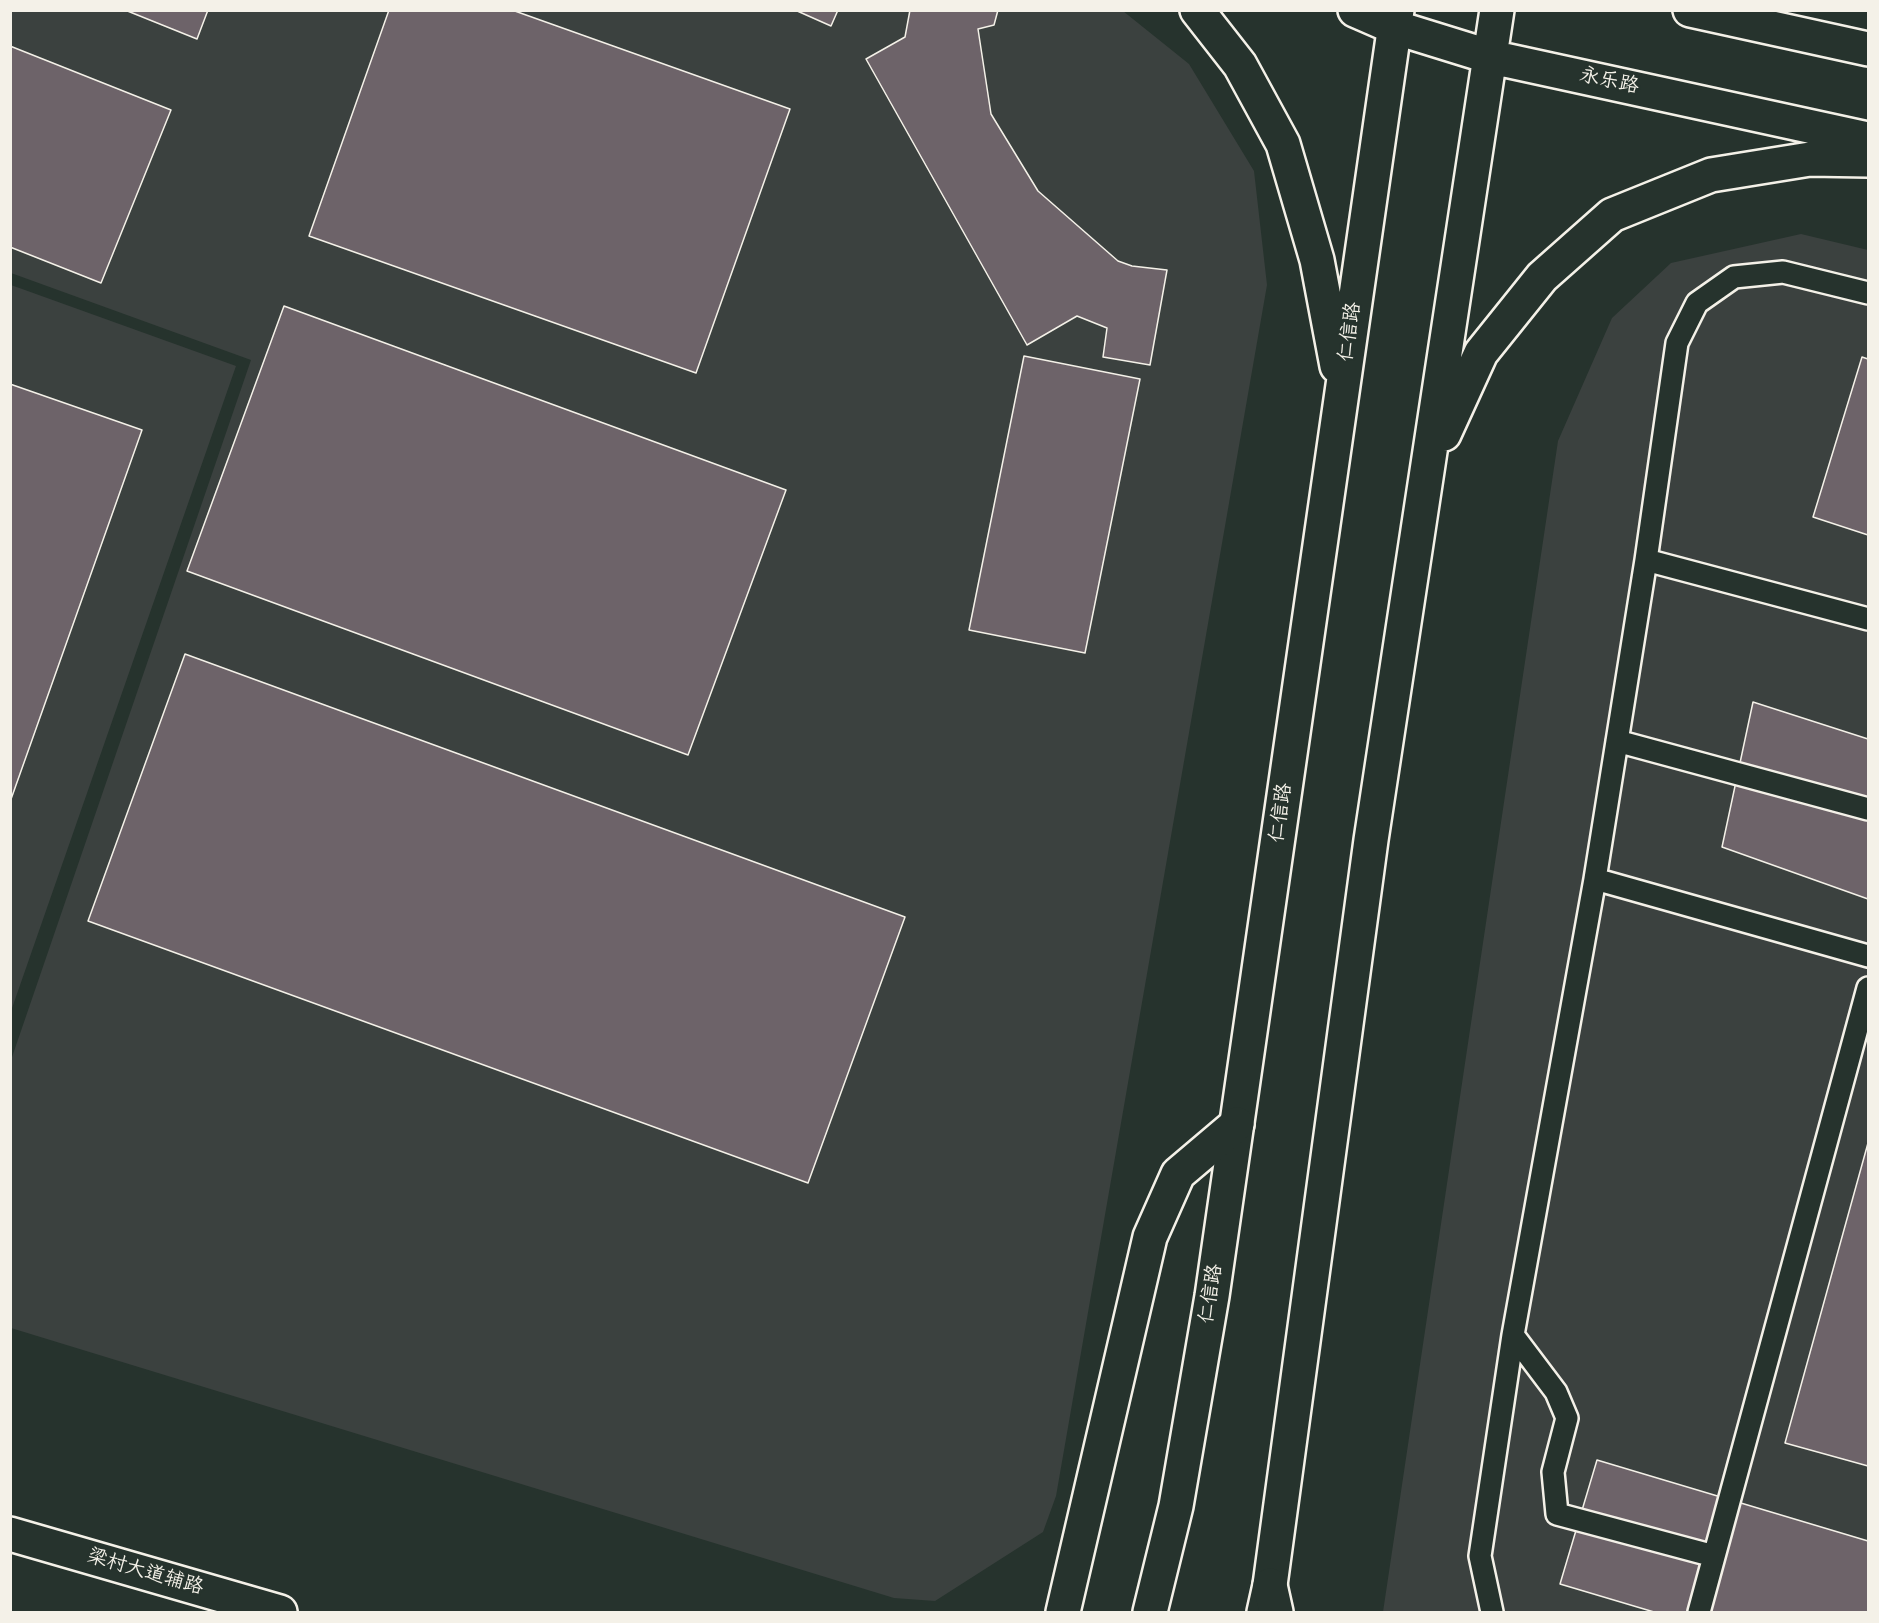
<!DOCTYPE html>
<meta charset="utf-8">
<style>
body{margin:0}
#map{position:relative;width:1879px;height:1623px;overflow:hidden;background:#26332d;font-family:"Architects Daughter",sans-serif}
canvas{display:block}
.frame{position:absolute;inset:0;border:12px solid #f4f1e8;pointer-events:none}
</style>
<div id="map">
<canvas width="1879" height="1623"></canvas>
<div class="frame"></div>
</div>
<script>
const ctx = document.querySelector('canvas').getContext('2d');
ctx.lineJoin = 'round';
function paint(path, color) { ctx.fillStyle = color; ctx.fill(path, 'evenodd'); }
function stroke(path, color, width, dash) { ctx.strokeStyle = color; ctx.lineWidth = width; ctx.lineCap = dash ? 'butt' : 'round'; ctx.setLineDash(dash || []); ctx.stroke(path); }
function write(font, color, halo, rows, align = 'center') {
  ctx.font = font + ' "Architects Daughter","LXGW WenKai TC",sans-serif'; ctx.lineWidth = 4.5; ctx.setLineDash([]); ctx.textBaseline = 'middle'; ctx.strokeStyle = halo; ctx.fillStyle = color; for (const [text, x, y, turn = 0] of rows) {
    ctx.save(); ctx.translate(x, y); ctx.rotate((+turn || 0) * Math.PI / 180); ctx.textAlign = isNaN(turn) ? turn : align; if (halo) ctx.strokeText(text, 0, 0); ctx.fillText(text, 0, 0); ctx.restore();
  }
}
const built = new Path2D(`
 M 10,11 L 1123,11 L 1189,64 L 1254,171 L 1267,285 L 1056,1496 L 1043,1532 L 935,1601 L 894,1598 L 11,1328 L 11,1060 L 251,360 L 11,273 Z
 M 1801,234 L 1868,250 L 1868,1612 L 1383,1612 L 1558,441 L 1612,318 L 1671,263 Z
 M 11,285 L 236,366 L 11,1011 Z`);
const building = new Path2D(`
 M 125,10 L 208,10 L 197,39 Z
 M 389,10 L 512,10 L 790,109 L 696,373 L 309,236 Z
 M 795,10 L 838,10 L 831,26 Z
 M 910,10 L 998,10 L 994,25 L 978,29 L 991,114 L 1038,191 L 1118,261 L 1132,266 L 1167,270 L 1150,365 L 1103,357 L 1107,328 L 1077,316 L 1027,345 L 866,59 L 905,37 Z
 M 10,46 L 171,110 L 101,283 L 10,247 Z
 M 284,306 L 786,490 L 688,755 L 187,571 Z
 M 1024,356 L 1140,379 L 1085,653 L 969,630 Z
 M 1862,357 L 1868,359 L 1868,535 L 1813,517 Z
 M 10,384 L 142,430 L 10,802 Z
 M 185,654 L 905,917 L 808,1183 L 88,921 Z
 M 1753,702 L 1868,739 L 1868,899 L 1722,847 Z
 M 1868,1143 L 1868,1466 L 1785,1443 Z
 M 1597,1460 L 1868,1541 L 1868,1612 L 1654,1612 L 1560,1584 Z`);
const lane = new Path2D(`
 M 1646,560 L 1868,619
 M 1617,741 L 1868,809
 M 1595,879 L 1646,560 L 1677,343 L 1697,303 L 1734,277 L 1783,272 L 1868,293
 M 1513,1335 L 1595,879 L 1868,956
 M 1492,1612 L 1480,1556 L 1513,1335 L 1556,1392 L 1567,1418 L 1553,1472 L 1557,1514 L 1714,1556
 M 1699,1612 L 1868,988`);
const secondary = new Path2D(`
 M 1197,10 L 1240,65 L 1283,144 L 1317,260 L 1337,366
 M 1355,10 L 1394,27 L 1491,57 L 1868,139
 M 1690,10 L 1868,49
 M 1444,434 L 1481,353 L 1542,277 L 1612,215 L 1711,175 L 1810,159 L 1868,160
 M 10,1534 L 280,1612
 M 1150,1612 L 1176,1506 L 1212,1296 L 1397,10
 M 1264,1612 L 1270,1585 L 1371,840 L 1497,10`);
const primary = new Path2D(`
 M 1270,1585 L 1276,1612
 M 1063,1612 L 1150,1237 L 1178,1174 L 1237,1124`);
const streetNames = [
 ["永乐路",1609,82,12],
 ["仁信路",1351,332,-82],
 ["仁信路",1282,813,-82],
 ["仁信路",1212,1294,-81],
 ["梁村大道辅路",145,1573,16]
];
paint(built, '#3b413f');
paint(building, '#6d6369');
stroke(building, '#f4f1e8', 1.5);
stroke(lane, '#f4f1e8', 26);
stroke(secondary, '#f4f1e8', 38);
stroke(primary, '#f4f1e8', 38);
stroke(lane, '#26332d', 21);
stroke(secondary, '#26332d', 33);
stroke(primary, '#26332d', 33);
write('20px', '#f4f1e8', '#26332d', streetNames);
</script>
